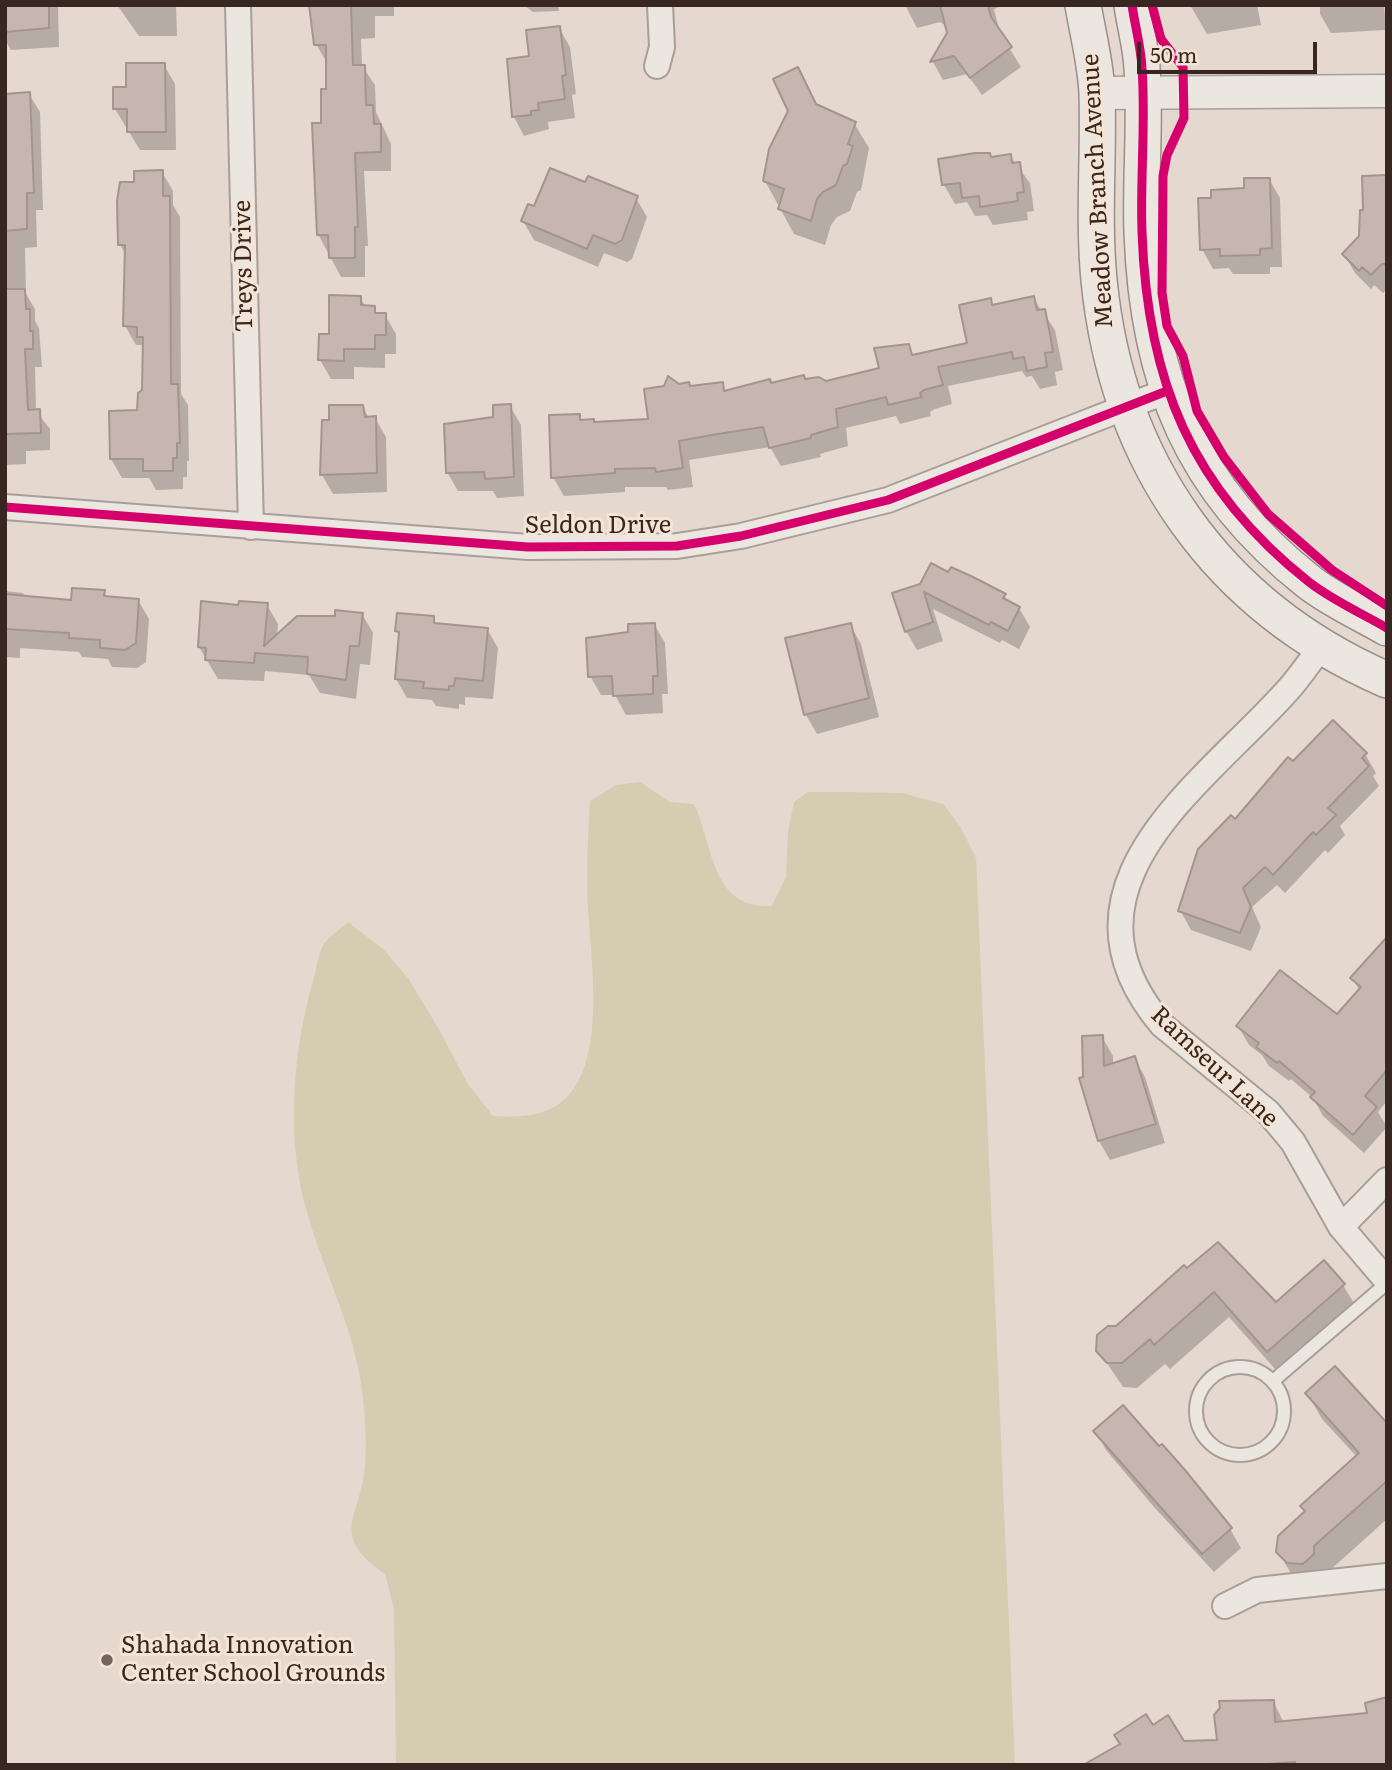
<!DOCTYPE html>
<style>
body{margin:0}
#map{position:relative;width:1392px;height:1770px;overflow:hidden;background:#e4d8cf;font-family:Literata,serif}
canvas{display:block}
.frame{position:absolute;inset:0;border:7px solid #382620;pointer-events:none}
.scale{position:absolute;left:1137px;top:42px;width:180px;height:32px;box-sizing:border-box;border:4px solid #382620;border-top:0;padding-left:9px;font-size:21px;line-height:24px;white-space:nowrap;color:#382620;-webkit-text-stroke:5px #f4e4d6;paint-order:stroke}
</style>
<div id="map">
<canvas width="1392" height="1770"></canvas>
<div class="frame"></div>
<div class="scale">50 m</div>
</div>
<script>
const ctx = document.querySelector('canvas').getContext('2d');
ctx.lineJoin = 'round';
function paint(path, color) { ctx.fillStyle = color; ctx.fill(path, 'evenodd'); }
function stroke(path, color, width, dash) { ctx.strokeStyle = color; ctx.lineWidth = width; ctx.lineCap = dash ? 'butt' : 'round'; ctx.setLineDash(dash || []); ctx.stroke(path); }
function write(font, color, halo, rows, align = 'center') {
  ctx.font = font + ' Literata,serif'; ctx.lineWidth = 6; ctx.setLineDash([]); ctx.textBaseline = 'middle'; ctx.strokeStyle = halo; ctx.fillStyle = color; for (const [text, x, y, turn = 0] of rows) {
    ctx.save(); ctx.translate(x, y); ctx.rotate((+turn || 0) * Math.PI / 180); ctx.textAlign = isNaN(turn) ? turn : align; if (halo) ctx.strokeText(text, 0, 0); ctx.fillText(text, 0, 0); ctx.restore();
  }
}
const green = new Path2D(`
 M 640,782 L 670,802 L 694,804 C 714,848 711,909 772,906 L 786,877 L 788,832 L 794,802 L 808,792 L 843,792 L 902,793 L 943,804 L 960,826 L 976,858 L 1015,1765 L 396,1765 L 394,1609 L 385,1574 C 329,1535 359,1520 365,1468 C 367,1442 365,1409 361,1383 C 351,1320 321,1266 305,1205 C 286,1132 293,1047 315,974 C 317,965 319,951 324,944 C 329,936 341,929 348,922 L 383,949 L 408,978 L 440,1031 L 467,1083 L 493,1116 C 518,1117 543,1118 564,1100 C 607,1062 591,960 588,909 C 586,873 588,837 590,801 L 616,785 Z`);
const shadow = new Path2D(`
 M 5,5 L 63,5 L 58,6 L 59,47 L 11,50 L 5,40 Z
 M 117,5 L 176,5 L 177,36 L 139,36 Z
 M 311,5 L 394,5 L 394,16 L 375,16 L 375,38 L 361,39 L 362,66 L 375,85 L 376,112 L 391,144 L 391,171 L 364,171 L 368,246 L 365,246 L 365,277 L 341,277 L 318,234 L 323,125 L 328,91 L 327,63 L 316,44 L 312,28 Z
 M 524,5 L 558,5 L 559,11 L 533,12 Z
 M 905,5 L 1005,5 L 994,9 L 1000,33 L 1021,67 L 982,95 L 967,74 L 943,80 L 933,62 L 949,33 L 948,27 L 940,22 L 917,28 Z
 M 1190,5 L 1257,5 L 1261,25 L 1207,34 Z
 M 1320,5 L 1384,5 L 1386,30 L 1331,33 L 1320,14 Z
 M 559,28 L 570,47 L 576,94 L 572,95 L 575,118 L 548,122 L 549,129 L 524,136 L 514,117 L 508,61 L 531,57 Z
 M 164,65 L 175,84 L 176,150 L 140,150 L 115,109 L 128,89 Z
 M 797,69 L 818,107 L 854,123 L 869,148 L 861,190 L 857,192 L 850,211 L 837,217 L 831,225 L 825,245 L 794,234 L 765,181 L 790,111 Z
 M 5,93 L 29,94 L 40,112 L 43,210 L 36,210 L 37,247 L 25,248 L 26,294 L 35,309 L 35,321 L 39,328 L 42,367 L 35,367 L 36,411 L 50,429 L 50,450 L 26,451 L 26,464 L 5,465 Z
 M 1010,156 L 1030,183 L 1034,211 L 1027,212 L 1028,220 L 993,225 L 987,215 L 975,216 L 967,202 L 955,204 L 944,185 L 991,159 Z
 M 162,172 L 173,191 L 173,205 L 180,217 L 181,394 L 188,405 L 189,461 L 187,461 L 187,477 L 183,477 L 183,489 L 156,490 L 149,478 L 122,478 L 111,459 L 139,412 L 144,390 L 144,345 L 136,345 L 125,326 L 126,256 L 120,244 L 136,183 Z
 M 1387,177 L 1387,289 L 1383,293 L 1374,285 L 1371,289 L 1355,273 L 1344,254 L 1361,237 L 1365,212 Z
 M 1269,179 L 1280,198 L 1282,267 L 1270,267 L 1270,274 L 1233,274 L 1229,268 L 1213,269 L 1202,249 L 1213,199 Z
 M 586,185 L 636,198 L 647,217 L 632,259 L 627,262 L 604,253 L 598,267 L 534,240 L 523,221 L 535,208 Z
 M 360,298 L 366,307 L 374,308 L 378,315 L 385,315 L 396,334 L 396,354 L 385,354 L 385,368 L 354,367 L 354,379 L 331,379 L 320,360 L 330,336 Z
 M 1033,298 L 1055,330 L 1063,370 L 1055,372 L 1057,385 L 1040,389 L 1032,376 L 1026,377 L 1022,371 L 948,386 L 952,404 L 935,409 L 930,412 L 931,416 L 900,424 L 896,416 L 846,428 L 848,446 L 820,454 L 821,457 L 781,466 L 770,447 L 689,460 L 693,487 L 668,490 L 666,487 L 625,487 L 625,492 L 564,496 L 553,477 L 579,416 L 582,421 L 594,424 L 650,421 L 679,385 L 690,388 L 722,384 L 727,393 L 806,381 L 826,382 L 881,369 L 908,346 L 914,357 L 969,344 L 990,300 L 993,306 Z
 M 362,406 L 369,418 L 375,418 L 386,437 L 387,492 L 333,494 L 322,475 L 331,422 Z
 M 510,406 L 521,425 L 524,496 L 497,498 L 493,491 L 458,491 L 447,472 Z
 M 949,574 L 1004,595 L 1009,603 L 1019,608 L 1030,627 L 1019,649 L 1002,640 L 1000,643 L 933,609 L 943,641 L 917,650 L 906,631 L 894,594 Z
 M 5,591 L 23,593 L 26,598 L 73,602 L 104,592 L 107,598 L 138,600 L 149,619 L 146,662 L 137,668 L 112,667 L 108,659 L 82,657 L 79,652 L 20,648 L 20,658 L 5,657 Z
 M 267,605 L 278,624 L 277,636 L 336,618 L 362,614 L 373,633 L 370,665 L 360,664 L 356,699 L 320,693 L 309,675 L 265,671 L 264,681 L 218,679 L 199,647 L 240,607 Z
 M 433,618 L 437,625 L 487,629 L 498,648 L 493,699 L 465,697 L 465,705 L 459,704 L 459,709 L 436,706 L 432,700 L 407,698 L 396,679 L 400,637 L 397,631 Z
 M 654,624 L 665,643 L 668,694 L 662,694 L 663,713 L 626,715 L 615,695 L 601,695 L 590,676 L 630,633 Z
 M 850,625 L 861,644 L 879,717 L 817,734 L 806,715 L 787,639 Z
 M 1365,754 L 1376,773 L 1373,776 L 1379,786 L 1340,826 L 1345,835 L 1328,853 L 1325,850 L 1285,893 L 1277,885 L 1252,907 L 1261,927 L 1251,951 L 1191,930 L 1180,910 L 1235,821 L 1293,764 Z
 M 1387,948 L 1387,1101 L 1378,1112 L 1387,1127 L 1364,1153 L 1323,1116 L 1313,1098 L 1291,1079 L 1289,1081 L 1269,1066 L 1262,1055 L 1249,1045 L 1238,1026 L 1337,1017 L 1360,991 L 1352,978 Z
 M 1102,1037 L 1113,1056 L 1113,1065 L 1134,1058 L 1145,1077 L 1165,1143 L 1110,1160 L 1099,1141 L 1085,1078 Z
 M 1184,1267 L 1276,1305 L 1343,1285 L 1358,1310 L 1282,1377 L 1229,1317 L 1170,1369 L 1165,1364 L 1137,1388 L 1123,1387 L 1098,1350 L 1117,1327 Z
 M 1307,1393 L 1387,1427 L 1387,1519 L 1328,1572 L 1293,1577 L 1278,1551 L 1306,1512 L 1357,1457 L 1322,1419 Z
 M 1096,1431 L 1159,1449 L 1184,1471 L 1230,1529 L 1241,1548 L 1214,1572 L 1154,1507 L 1106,1450 Z
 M 1273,1701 L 1284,1723 L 1369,1714 L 1387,1765 L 1108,1765 L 1152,1727 L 1183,1743 L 1218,1741 Z`);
const building = new Path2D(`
 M 5,5 L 49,5 L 49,28 L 5,32 Z
 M 309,5 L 351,5 L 353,65 L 365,65 L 366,105 L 373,105 L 374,124 L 381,124 L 381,152 L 355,153 L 358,227 L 355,227 L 355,258 L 329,258 L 328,235 L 317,235 L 312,123 L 321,123 L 321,89 L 326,89 L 326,45 L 314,45 Z
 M 940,5 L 988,5 L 991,17 L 1012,47 L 970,78 L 954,56 L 930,62 L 947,33 Z
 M 560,26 L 566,75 L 562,76 L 565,99 L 538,103 L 539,110 L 531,111 L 531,115 L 512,117 L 507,59 L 529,56 L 526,30 Z
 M 126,63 L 165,63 L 166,132 L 127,132 L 127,109 L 113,109 L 113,87 L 126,87 Z
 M 798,67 L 816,104 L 856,122 L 848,144 L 853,146 L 847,164 L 843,166 L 836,185 L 823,192 L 817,199 L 811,221 L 778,209 L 784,189 L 763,181 L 769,149 L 788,111 L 773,79 Z
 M 30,92 L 34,193 L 27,193 L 27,229 L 5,231 L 5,94 Z
 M 975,153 L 990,153 L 991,157 L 1011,154 L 1012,163 L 1020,162 L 1024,192 L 1017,193 L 1018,201 L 980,207 L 979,196 L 962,198 L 960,183 L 942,185 L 938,159 Z
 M 550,168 L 585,182 L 588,176 L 638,196 L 622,240 L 615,244 L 593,235 L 587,249 L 521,221 L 528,204 L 534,206 Z
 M 163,170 L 163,196 L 170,196 L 171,384 L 178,384 L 180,443 L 177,443 L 177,458 L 173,458 L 173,471 L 143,471 L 143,459 L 110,459 L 109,411 L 137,410 L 138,393 L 142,390 L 143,337 L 137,337 L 137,327 L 123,326 L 125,245 L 118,245 L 117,201 L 120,182 L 134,182 L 134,171 Z
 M 1387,175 L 1387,264 L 1382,264 L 1371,275 L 1362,267 L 1359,271 L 1342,254 L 1359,236 L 1360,210 L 1363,210 L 1362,176 Z
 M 1244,178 L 1270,178 L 1272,248 L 1260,249 L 1260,255 L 1220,256 L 1220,249 L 1200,250 L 1198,198 L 1211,198 L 1211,190 L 1244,188 Z
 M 5,289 L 25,289 L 26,309 L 30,309 L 30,331 L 33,331 L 33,349 L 25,349 L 28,410 L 40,409 L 41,433 L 5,434 Z
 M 329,295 L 361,296 L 361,305 L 375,306 L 375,313 L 386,313 L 386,335 L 375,335 L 375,349 L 344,349 L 344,361 L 318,360 L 319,334 L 329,334 Z
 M 1034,296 L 1037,310 L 1045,309 L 1050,334 L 1053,352 L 1045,353 L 1047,367 L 1027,371 L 1024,357 L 1013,359 L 1012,352 L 938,367 L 943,385 L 924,390 L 920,393 L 922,397 L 888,405 L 886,397 L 836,409 L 838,427 L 811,435 L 811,438 L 769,448 L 763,427 L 712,435 L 679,441 L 683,468 L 656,472 L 655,468 L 615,469 L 615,473 L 551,478 L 549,415 L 580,414 L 580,420 L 594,419 L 594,422 L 648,419 L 644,389 L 664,386 L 668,376 L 679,384 L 689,382 L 690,386 L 723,382 L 724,391 L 770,379 L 771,383 L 804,375 L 805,379 L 819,377 L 826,381 L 879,368 L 874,348 L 909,344 L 912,355 L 967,343 L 959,305 L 991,298 L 992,305 Z
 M 511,404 L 514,477 L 485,479 L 484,472 L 446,473 L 444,424 L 493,417 L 493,405 Z
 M 329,405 L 363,405 L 365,417 L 376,416 L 377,473 L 320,475 L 322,420 L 329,420 Z
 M 931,563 L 948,572 L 951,567 L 973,577 L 1006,594 L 1003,598 L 1020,607 L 1008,631 L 991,622 L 989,625 L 924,592 L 933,622 L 905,632 L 892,593 L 920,584 Z
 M 72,588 L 105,590 L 104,596 L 139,599 L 136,643 L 125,650 L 100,648 L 100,640 L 69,638 L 69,633 L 5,629 L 5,594 L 71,600 Z
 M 201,601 L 238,605 L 239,601 L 268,603 L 264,646 L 297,616 L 335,616 L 335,610 L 363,613 L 359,646 L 350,646 L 346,680 L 307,674 L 308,657 L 255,653 L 254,663 L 205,660 L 206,648 L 198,647 Z
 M 397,613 L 434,616 L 434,623 L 488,628 L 483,681 L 455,678 L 454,686 L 449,686 L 449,690 L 423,688 L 424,682 L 395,679 L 399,632 L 395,631 Z
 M 655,623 L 658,676 L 653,676 L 653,694 L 613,696 L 612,676 L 588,677 L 586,638 L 628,632 L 628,624 Z
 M 851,623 L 869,698 L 804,715 L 785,638 Z
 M 1333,720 L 1367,753 L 1362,758 L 1369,766 L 1328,808 L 1336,815 L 1316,835 L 1313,832 L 1273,875 L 1265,867 L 1243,888 L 1251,907 L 1240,933 L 1178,911 L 1198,849 L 1231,815 L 1235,819 L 1288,757 L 1293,761 Z
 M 1387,937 L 1387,1070 L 1365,1096 L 1377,1107 L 1353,1135 L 1310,1097 L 1315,1092 L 1279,1061 L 1277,1063 L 1256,1047 L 1259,1043 L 1236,1026 L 1280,970 L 1337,1014 L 1361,987 L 1350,978 Z
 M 1103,1035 L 1104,1066 L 1135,1056 L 1156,1124 L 1098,1141 L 1079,1078 L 1083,1077 L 1082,1036 Z
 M 1218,1242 L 1276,1302 L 1324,1260 L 1345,1284 L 1267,1352 L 1214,1292 L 1154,1345 L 1150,1339 L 1122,1363 L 1107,1363 L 1096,1351 L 1097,1335 L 1108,1326 L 1116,1326 L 1184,1265 L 1187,1268 Z
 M 1335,1366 L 1387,1423 L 1387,1481 L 1314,1546 L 1314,1554 L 1303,1564 L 1287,1563 L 1276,1552 L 1278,1536 L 1305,1511 L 1300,1506 L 1359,1453 L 1305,1393 Z
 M 1123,1405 L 1159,1446 L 1162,1444 L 1185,1470 L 1232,1528 L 1202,1554 L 1093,1431 Z
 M 1387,1697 L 1387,1765 L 1295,1765 L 1295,1762 L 1254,1765 L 1083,1765 L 1120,1744 L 1114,1735 L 1146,1714 L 1153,1725 L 1168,1715 L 1184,1741 L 1217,1740 L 1214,1715 L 1220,1708 L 1219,1701 L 1274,1700 L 1275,1722 L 1367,1713 L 1365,1703 Z`);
const service = new Path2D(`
 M1196 1411a44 44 0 1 1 88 0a44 44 0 1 1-88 0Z
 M 1273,1381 L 1387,1283`);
const minor = new Path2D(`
 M 238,5 L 251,527
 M 657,66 L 662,47 L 660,5
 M 5,507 L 528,547 L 677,546 L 741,536 L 888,500 L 1167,391
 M 1323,644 C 1311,660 1300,677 1287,691 C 1203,785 1045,887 1162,1025 L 1268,1112 L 1293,1142 L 1341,1227 L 1387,1281
 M 1341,1227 L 1387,1180
 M 1225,1606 L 1257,1590 L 1387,1576`);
const tertiary = new Path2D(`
 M 1097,93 L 1387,91`);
const secondary = new Path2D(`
 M 1083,5 C 1088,35 1096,64 1097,94 C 1099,156 1093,218 1099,280 C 1117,463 1217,606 1387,680
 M 1132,5 C 1135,26 1141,47 1142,68 C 1146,122 1140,178 1142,232 C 1147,380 1191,489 1309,582 C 1332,600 1361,613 1387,628`);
const cycleway = new Path2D(`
 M 1132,5 C 1135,26 1141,47 1142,68 C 1146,122 1140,178 1142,232 C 1147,380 1191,489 1309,582 C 1332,600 1361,613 1387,628
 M 1152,5 L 1161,39 L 1183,67 L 1184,118 L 1167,155 L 1163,176 L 1162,293 L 1167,326 L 1183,356 L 1197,411 L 1224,457 L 1268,514 L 1332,570 L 1387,606
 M 5,507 L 528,547 L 677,546 L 741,536 L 888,500 L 1167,391`);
const markers = [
 [107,1660,7,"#74645d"]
];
const streetNames = [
 ["Meadow Branch Avenue",1098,191,-93],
 ["Treys Drive",244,266,-91],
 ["Seldon Drive",598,526],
 ["Ramseur Lane",1214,1067,43]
];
const poiNames = [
 ["Shahada Innovation",121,1646],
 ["Center School Grounds",121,1674]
];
paint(green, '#d6ccb2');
paint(shadow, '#0003');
paint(building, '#c7b6b0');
stroke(building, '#a4948e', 2);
stroke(service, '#a99e98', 16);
stroke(minor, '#a99e98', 28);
stroke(tertiary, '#a99e98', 35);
stroke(secondary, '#998e88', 38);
stroke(service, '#ece6e0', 12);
stroke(minor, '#ece6e0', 24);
stroke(tertiary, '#ece6e0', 32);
stroke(secondary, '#ece6e0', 35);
stroke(cycleway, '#d6006c', 9);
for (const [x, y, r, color] of markers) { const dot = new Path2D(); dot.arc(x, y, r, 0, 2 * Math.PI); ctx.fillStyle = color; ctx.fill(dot); stroke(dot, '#f4e4d6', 2.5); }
write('24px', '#382620', '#f4e4d6', streetNames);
write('24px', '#382620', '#f4e4d6', poiNames, 'left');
</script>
